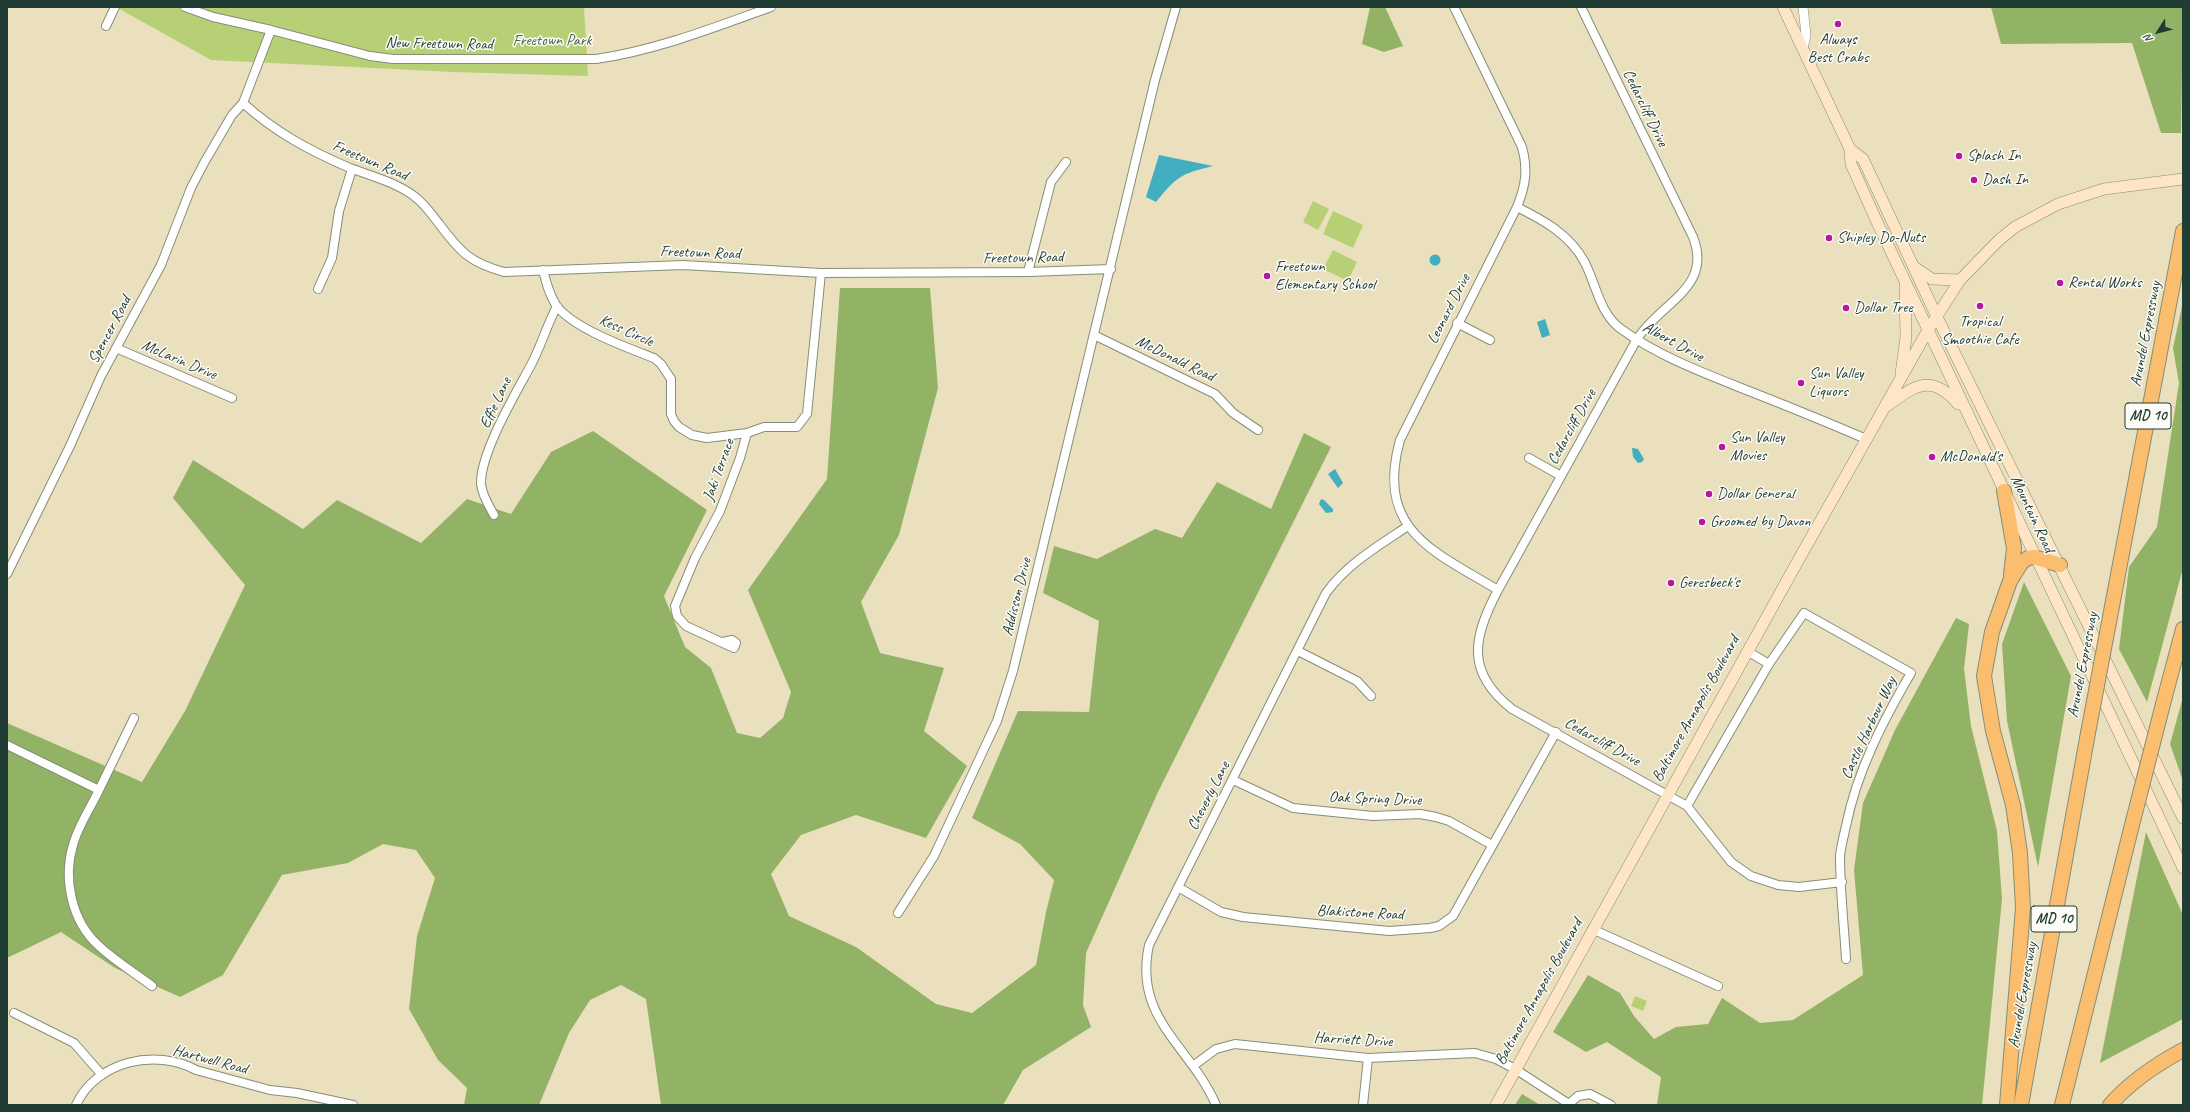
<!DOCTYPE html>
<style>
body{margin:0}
#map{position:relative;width:2190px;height:1112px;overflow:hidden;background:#ebe0bd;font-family:Caveat,sans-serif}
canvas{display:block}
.frame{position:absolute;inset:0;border:8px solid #1f3d34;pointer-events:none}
.north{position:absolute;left:2138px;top:12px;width:40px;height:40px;-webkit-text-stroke:3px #fdfcf7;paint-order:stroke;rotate:234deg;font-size:11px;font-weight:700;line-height:16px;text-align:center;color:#1f3d34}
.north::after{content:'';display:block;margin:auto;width:14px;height:18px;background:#1f3d34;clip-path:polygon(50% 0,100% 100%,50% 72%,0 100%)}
</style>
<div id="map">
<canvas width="2190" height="1112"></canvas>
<div class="frame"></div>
<div class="north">N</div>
</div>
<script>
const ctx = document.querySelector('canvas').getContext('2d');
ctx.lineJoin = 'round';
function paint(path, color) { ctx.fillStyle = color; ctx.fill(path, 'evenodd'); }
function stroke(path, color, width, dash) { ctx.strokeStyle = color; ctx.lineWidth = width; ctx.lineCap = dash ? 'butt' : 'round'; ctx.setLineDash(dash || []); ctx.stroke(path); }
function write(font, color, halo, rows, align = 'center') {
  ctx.font = font + ' Caveat,sans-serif'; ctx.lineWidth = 3; ctx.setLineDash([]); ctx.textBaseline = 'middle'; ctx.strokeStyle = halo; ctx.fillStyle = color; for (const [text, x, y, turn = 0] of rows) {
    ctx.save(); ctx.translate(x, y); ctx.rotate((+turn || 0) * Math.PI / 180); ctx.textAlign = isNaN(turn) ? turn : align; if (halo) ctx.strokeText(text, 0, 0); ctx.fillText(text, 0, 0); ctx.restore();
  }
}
const green = new Path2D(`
 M 116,7 L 584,7 L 588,76 L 453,72 L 211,60 Z
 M 1313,201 L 1329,209 L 1318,230 L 1303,222 Z
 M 1333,211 L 1363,225 L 1353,248 L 1323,234 Z
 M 1333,250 L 1357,262 L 1348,281 L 1323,269 Z
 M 1635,996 L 1647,1001 L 1643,1011 L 1631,1006 Z`);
const forest = new Path2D(`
 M 1370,7 L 1385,7 L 1403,46 L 1384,52 L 1362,44 Z
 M 1991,7 L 2183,7 L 2181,133 L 2161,133 L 2132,43 L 2001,44 Z
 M 840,288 L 930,288 L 938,388 L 899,535 L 861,602 L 880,653 L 944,668 L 924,731 L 967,766 L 926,838 L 856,815 L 801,835 L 771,874 L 789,916 L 856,947 L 936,1004 L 972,1013 L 1036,965 L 1046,912 L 1054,880 L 1020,844 L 972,818 L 1018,711 L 1089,712 L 1099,621 L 1043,593 L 1054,546 L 1097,559 L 1155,529 L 1182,538 L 1217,482 L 1271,509 L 1304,433 L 1331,447 L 1158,792 L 1086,953 L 1083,1005 L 1091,1027 L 1023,1070 L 1003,1105 L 661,1105 L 646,999 L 621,985 L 590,1000 L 569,1033 L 539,1105 L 464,1105 L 467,1088 L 438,1060 L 409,1009 L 417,936 L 435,878 L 416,850 L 383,844 L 348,863 L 282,875 L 223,975 L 180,997 L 115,968 L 61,932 L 7,958 L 7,723 L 142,782 L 185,711 L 245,585 L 173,498 L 193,460 L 303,529 L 337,500 L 421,543 L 467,499 L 511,514 L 551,452 L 593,431 L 707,510 L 664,596 L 685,647 L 711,668 L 737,733 L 760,738 L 783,718 L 791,692 L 748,590 L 827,479 Z
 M 2183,301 L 2183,568 L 2147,702 L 2119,649 L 2129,567 L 2157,527 L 2179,383 L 2173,348 Z
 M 2024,582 L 2071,676 L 2038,867 L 2007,721 L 2002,644 Z
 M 1956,618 L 1969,624 L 1964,669 L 1971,726 L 1997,831 L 2002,899 L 1982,1105 L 1657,1105 L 1661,1077 L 1607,1042 L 1586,1052 L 1553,1032 L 1588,975 L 1620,993 L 1634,1016 L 1654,1039 L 1676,1027 L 1708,1024 L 1722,998 L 1760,1023 L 1793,1020 L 1863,975 L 1854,870 L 1863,803 L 1895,730 Z
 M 2183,697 L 2183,781 L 2170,744 Z
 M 2146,832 L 2183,915 L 2183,1019 L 2100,1063 Z
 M 1522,1094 L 1540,1105 L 1515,1105 Z`);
const water = new Path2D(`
 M 1159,155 L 1213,166 C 1181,174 1177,176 1156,202 L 1146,197 Z
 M1429.5 260a5.5 5.5 0 1 1 11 0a5.5 5.5 0 1 1-11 0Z
 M 1545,319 L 1550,335 L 1542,338 L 1537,322 Z
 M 1632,448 L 1638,449 L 1644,459 L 1642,462 L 1638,463 L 1633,457 Z
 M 1335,469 L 1343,483 L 1338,488 L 1328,474 Z
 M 1321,499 L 1324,500 L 1333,509 L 1333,512 L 1326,513 L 1319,504 Z`);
const minor = new Path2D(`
 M 185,7 L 213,17 L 271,30 L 370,56 L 393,59 L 596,59 C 657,50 713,28 771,7
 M 1454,7 L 1522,147 C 1528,169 1526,185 1517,207 L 1400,440 C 1375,530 1433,551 1498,590
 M 1581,7 L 1693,237 C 1713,288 1661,302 1637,339 L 1498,590 C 1473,637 1465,672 1512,709 L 1687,806 L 1731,862 L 1751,876 L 1778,885 L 1799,887 L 1842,882
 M 106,26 L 115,7
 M 243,103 C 275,132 310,151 350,168 C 371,176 395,182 414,196 C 425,204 432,215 440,225 C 461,253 471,263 504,272 L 683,265 L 821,273 L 1028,272 L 1111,269
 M 1517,207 C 1543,220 1569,234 1584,261 C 1596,283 1599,313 1621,329 C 1661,358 1709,375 1754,393 C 1792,408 1829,423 1866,439
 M 543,270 C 546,282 549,294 556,305 C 572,328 628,348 654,358 L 661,364 L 671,379 L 671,414 L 674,421 L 679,427 L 692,435 L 707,438 L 747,433 L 764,427 L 797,427 L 807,414 L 821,273
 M 1028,272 L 1051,182 L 1066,162
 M 318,289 L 332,258 L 339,211 L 352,169
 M 1457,323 L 1490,340
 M 1094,335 L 1215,394 L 1233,413 L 1258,430
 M 116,348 L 232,398
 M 1529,458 L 1561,476
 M 494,515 C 489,506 482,495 481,484 C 480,453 516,393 531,365 C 541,346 547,325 557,306
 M 7,574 L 70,446 L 101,376 L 161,265 L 191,188 L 204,163 L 232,115 L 243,103 L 271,30
 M 723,642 L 732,640 L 736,643 L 734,648 L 686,626 L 677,616 L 675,606 L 695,558 L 720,511 L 740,458 L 747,433
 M 1298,651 L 1357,681 L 1371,696
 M 1747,651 L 1769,664
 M 7,745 L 99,790 L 134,718
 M 1233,780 L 1293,808 L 1373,816 L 1420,814 L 1436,817 L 1449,821 L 1492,845
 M 99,790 C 91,807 78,826 73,845 C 63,878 71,921 99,946 C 115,961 135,973 152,986
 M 1687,806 L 1769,664 L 1804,613 L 1911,673 C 1883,721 1857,771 1846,826 C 1844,835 1841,846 1840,856 C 1840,890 1844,925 1846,959
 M 1178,887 L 1221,912 L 1243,917 L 1389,931 L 1430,928 L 1439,926 L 1453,916 L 1556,732
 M 898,913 L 934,856 L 997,721 L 1013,671 L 1155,80 L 1176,7
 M 1592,929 L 1718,986
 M 14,1013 L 74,1043 L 102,1075
 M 1193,1066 L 1216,1049 L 1235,1044 L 1368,1058 L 1475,1053 L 1496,1059 L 1515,1069 L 1569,1104 L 1578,1096 L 1590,1094 L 1611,1105
 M 76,1105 C 96,1061 156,1048 196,1070 L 270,1090 L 297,1093 L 353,1105
 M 1216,1105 C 1190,1045 1133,1019 1149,945 L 1326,593 C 1347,564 1378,546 1408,526
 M 1363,1105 L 1368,1058`);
const tertiary = new Path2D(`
 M 1803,7 L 1806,35 L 1803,49`);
const secondary = new Path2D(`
 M 1783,7 L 1850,149 L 1851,164 L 1877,222 L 2183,868
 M 1850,149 L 1863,159 L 1937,317 L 2183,818
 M 1914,267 L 1932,279 L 1960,280
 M 1901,374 L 1906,337 L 1905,285
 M 1887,406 C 1915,385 1932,373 1958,404
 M 1496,1105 L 1799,559 L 1928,330 L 1960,280 L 1999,240 L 2015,227 L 2058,204 L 2104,189 L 2183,179`);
const motorway = new Path2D(`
 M 2004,491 L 2014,548 L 2011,575
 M 2113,601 L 2183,231
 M 2163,704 L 2183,629
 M 2007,1105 L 2023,908 L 2020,853 L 2013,805 L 1993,731 L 1984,676 L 1992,632 L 2010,581 L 2022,562 L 2028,558 L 2034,557 L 2060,565
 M 2021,1105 L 2088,733
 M 2062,1105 L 2133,821
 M 2110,1105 C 2131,1081 2155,1065 2183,1050`);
const motorwayBridge = new Path2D(`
 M 2088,733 L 2113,601
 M 2133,821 L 2163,704`);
const markers = [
 [1838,24,4,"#b5179e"],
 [1959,156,4,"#b5179e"],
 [1974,180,4,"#b5179e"],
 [1829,238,4,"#b5179e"],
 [1267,276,4,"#b5179e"],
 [2060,283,4,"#b5179e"],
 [1980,306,4,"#b5179e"],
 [1846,308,4,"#b5179e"],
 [1801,383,4,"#b5179e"],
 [1722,447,4,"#b5179e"],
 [1932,457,4,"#b5179e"],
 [1709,494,4,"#b5179e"],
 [1702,522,4,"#b5179e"],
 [1671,583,4,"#b5179e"]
];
const shields = [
 [2148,416,46],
 [2054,919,46]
];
const shieldNames = [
 ["MD 10",2148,416],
 ["MD 10",2054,919]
];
const poiNames = [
 ["Always",1838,40,"center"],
 ["Best Crabs",1838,58,"center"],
 ["Splash In",1967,156],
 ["Dash In",1982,180],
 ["Shipley Do-Nuts",1837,238],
 ["Freetown",1275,267],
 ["Elementary School",1275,285],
 ["Rental Works",2068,283],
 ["Dollar Tree",1854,308],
 ["Tropical",1980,322,"center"],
 ["Smoothie Cafe",1980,340,"center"],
 ["Sun Valley",1809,374],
 ["Liquors",1809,392],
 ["Sun Valley",1730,438],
 ["Movies",1730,456],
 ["McDonald's",1940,457],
 ["Dollar General",1717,494],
 ["Groomed by Davon",1710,522],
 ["Geresbeck's",1679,583]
];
const parkNames = [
 ["Freetown Park",552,41]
];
const streetNames = [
 ["New Freetown Road",439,44,1],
 ["Cedarcliff Drive",1645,108,64],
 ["Freetown Road",370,161,23],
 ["Freetown Road",700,253,2],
 ["Freetown Road",1023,258,-1],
 ["Leonard Drive",1449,309,-63],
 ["Spencer Road",110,330,-62],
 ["Kess Circle",626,331,24],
 ["Arundel Expressway",2146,334,-79],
 ["Albert Drive",1673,342,28],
 ["McDonald Road",1175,359,26],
 ["McLarin Drive",179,360,23],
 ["Effie Lane",496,403,-65],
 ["Cedarcliff Drive",1572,427,-61],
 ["Jaki Terrace",719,470,-70],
 ["Mountain Road",2032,514,65],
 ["Addisson Drive",1017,597,-76],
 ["Arundel Expressway",2083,665,-79],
 ["Baltimore Annapolis Boulevard",1696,709,-61],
 ["Castle Harbour Way",1869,728,-65],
 ["Cedarcliff Drive",1602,742,29],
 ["Cheverly Lane",1209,796,-63],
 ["Oak Spring Drive",1375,799,2],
 ["Blakistone Road",1360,913,3],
 ["Baltimore Annapolis Boulevard",1539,992,-61],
 ["Arundel Expressway",2023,995,-80],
 ["Harriett Drive",1353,1040,3],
 ["Hartwell Road",210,1060,15]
];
paint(green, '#b8d075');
paint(forest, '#92b266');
paint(water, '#41afbf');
stroke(minor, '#858e78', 10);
stroke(tertiary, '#858e78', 10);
stroke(secondary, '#858e78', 12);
stroke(motorway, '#858e78', 16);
stroke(minor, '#fff', 8);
stroke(tertiary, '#fff', 9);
stroke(secondary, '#fde5c5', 11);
stroke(motorway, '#fbbe6e', 14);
stroke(motorwayBridge, '#858e78', 16, []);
stroke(motorwayBridge, '#fbbe6e', 14);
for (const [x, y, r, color] of markers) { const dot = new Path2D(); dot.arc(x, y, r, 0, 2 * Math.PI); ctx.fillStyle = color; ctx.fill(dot); stroke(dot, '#fdfcf7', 1.5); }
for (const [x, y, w] of shields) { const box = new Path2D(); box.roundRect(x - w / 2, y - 13, w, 26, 3); ctx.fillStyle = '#fdfcf7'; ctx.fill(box); stroke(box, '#1f3d34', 1); }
write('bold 15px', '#1f3d34', null, shieldNames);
write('16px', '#1f3d34', '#fdfcf7', poiNames, 'left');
write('16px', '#456244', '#fdfcf7', parkNames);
write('16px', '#1f3d34', '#fdfcf7', streetNames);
</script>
